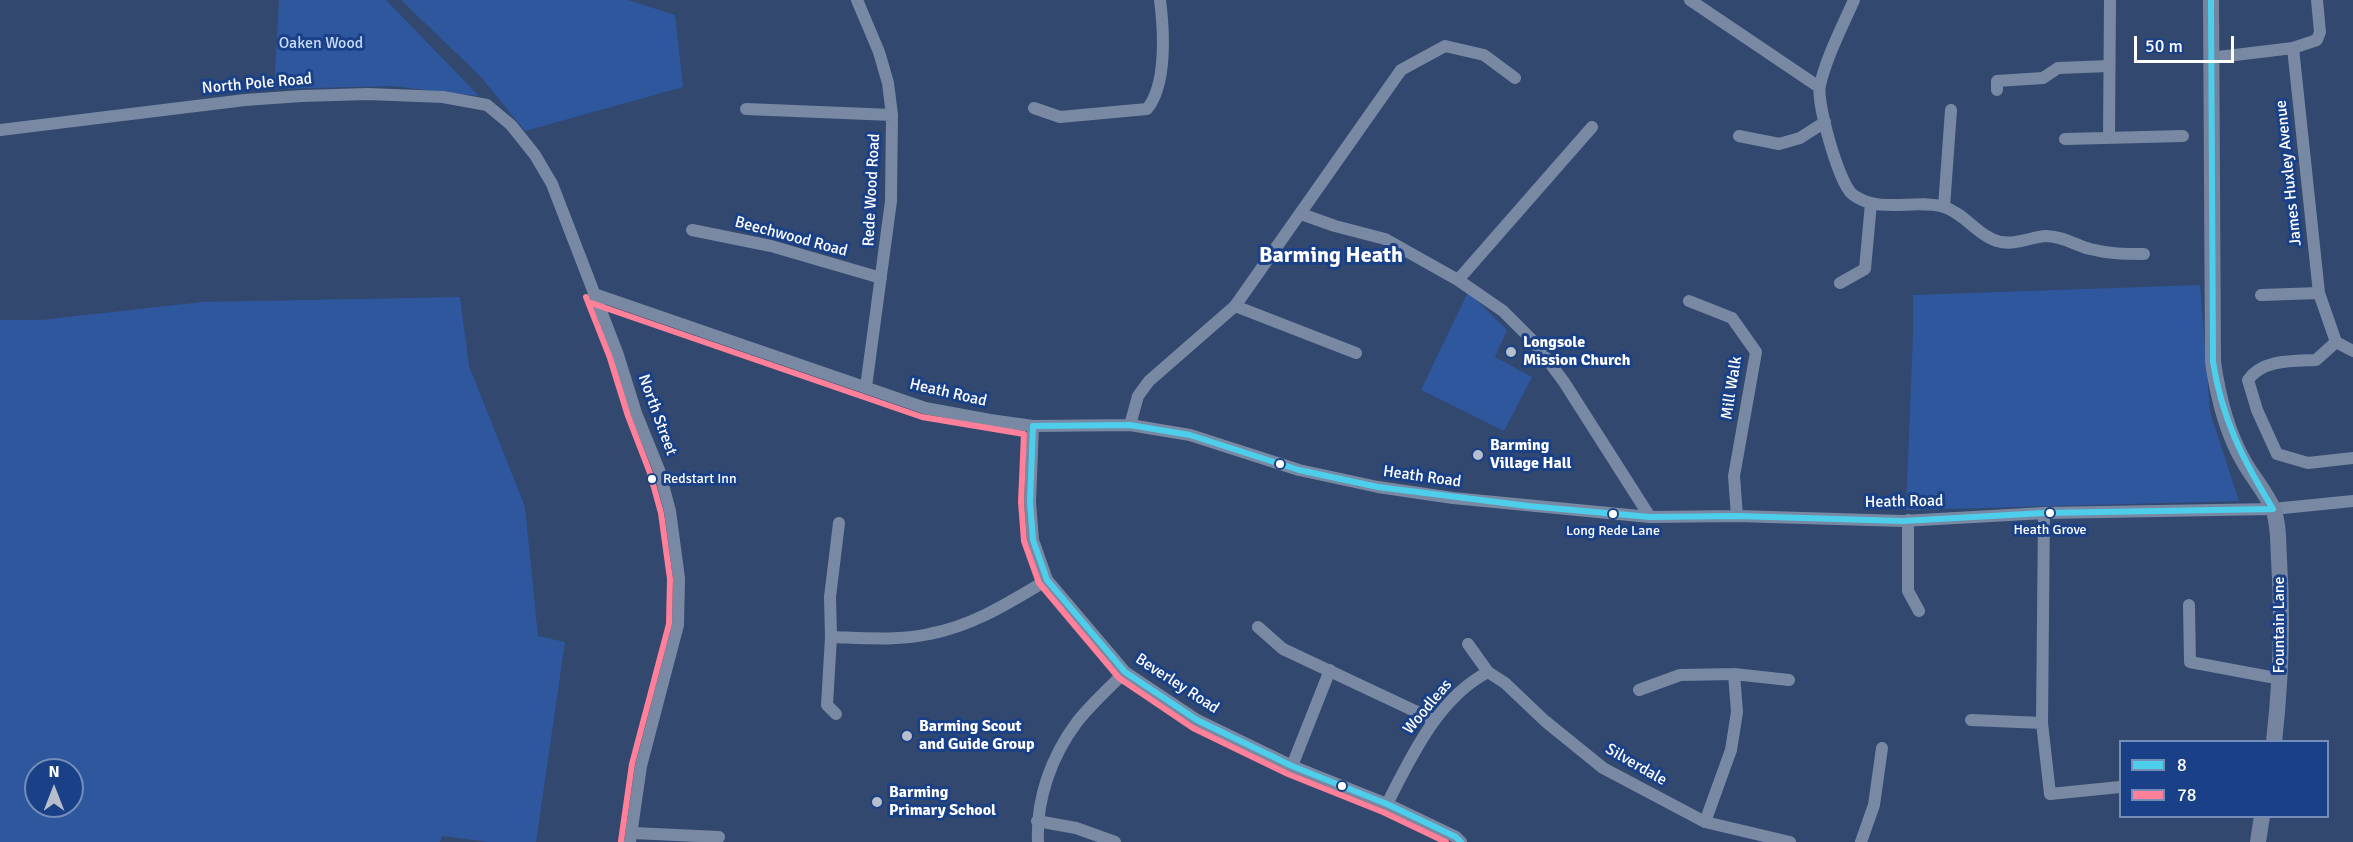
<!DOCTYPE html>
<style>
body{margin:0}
#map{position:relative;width:2353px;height:842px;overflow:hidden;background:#32486e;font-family:Signika,sans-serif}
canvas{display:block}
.legend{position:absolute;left:2119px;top:740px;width:210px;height:78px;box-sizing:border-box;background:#1a4187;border:2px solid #768db7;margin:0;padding:8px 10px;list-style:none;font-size:18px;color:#fff}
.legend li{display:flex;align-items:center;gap:12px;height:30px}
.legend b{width:30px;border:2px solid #768db7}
.north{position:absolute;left:24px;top:758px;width:60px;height:60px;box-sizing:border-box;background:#1a4187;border:2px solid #768db7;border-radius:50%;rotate:0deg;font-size:16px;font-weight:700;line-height:24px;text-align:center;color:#fff}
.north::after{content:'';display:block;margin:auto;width:21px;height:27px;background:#b7bfcc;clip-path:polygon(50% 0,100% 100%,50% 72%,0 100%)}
.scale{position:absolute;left:2134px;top:36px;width:100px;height:27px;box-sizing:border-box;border:3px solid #fff;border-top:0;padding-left:8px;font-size:18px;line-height:21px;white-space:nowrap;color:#fff;-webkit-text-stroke:4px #1a4187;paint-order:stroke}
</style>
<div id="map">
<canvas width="2353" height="842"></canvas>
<ul class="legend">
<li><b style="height:8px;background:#4dcfeb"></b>8</li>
<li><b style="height:8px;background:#ff8098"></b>78</li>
</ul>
<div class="north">N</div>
<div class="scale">50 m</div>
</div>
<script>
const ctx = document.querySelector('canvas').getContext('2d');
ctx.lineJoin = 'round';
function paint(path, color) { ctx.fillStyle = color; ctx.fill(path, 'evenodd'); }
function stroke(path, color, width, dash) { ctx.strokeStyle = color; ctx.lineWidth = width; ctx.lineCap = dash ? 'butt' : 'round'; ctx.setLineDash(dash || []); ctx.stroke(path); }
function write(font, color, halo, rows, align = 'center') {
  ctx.font = font + ' Signika,sans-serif'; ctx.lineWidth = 6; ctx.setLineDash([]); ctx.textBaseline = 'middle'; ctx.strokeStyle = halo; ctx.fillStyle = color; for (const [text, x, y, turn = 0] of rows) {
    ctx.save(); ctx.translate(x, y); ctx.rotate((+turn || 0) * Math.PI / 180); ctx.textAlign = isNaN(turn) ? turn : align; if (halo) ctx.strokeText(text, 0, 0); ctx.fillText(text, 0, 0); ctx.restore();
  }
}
const green = new Path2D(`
 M 279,0 L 386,0 L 479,96 L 391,86 L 274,89 Z
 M 401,0 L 628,0 L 675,15 L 683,87 L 525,131 L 481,77 Z
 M 2200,285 L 2210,412 L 2239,501 L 1906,510 L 1913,335 L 1913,295 Z
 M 1468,292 L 1507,330 L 1495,357 L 1532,377 L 1504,431 L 1421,390 Z
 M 460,297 L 469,366 L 525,507 L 538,636 L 565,642 L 536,842 L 488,842 L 442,836 L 440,842 L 0,842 L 0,320 L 41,320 L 202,302 ZM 36,770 L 72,770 L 72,806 L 36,806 Z`);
const street = new Path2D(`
 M 857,0 L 879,52 L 888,83 L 892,115 L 891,201 L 866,387
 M 1690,0 L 1819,87
 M 1854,0 C 1842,27 1827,56 1820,85 C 1816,102 1838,179 1851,193 C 1855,197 1865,202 1871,203 C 1894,209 1920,200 1944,207 C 1966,214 1978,237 2001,242 C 2017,245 2031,237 2046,236 C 2062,236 2075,245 2090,249 C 2110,254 2124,254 2144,254
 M 2293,48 L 2319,293 L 2336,342 L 2353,351
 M 2210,58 L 2293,48 L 2317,40 L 2320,32 L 2317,0
 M 1997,90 L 1997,81 L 2043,78 L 2058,68 L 2109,66
 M 1034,108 L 1060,117 L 1147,109 C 1167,85 1164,31 1160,0
 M 746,109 L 892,115
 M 0,130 L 245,100 L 302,96 L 368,94 L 443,97 L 487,105 L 511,125 L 535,155 L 552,184 L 618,355 L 636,413 L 659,470 L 670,511 L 679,578 L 678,625 L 641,766 L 630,842
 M 1739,136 L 1779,144 L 1800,138 L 1825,122
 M 2109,137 L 2110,0
 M 2065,139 L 2183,136
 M 1944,207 L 1951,110
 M 1301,214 L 1335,226 L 1385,239 L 1458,280 L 1503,311 L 1535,343 L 1564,382 L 1650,517
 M 692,230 L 771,246 L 881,278
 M 1458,280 L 1592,127
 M 1840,283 L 1865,269 L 1871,203
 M 594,294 L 925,408 L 990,420 L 1033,426 L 1130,425 L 1190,435 L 1299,470 L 1378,487 L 1453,498 L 1650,517 L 1737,516 L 1903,521 L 2044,513 L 2273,509 L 2353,501
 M 2261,295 L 2319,293
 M 1689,301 L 1732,318 L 1756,352 L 1734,476 L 1737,516
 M 1235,306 L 1356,353
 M 2336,342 L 2316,360 C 2293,361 2263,359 2248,380 L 2257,410 L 2277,454 L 2308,463 L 2353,458
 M 1130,425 L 1138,396 L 1149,381 L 1235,306 L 1401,70 L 1445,46 L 1484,55 L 1515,78
 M 1033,426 L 1030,502 L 1033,540 L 1047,580 L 1125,672 L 1197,720 L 1292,766 L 1387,804 L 1456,837 L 1461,842
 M 2044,513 L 2042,723 L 2050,794 L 2120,787
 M 1908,520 L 1908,591 L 1919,611
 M 2189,605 L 2190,662 L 2281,679
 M 1258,627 L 1283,649 L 1434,720
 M 831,637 C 863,638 898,641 929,634 C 973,626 1010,602 1047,580
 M 1468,644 L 1488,672 L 1505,683 L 1545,721 L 1603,768 L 1705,822 L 1790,842
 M 1639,690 L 1680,675 L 1734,674 L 1789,680
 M 827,705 L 831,637 L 830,597 L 839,523
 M 827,705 L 836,714
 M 1971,720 L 2042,723
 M 1292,766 L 1330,670
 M 1387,804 C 1411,757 1438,698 1488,672
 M 1037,821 L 1076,828 L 1115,842
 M 1705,822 L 1731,750 L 1737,712 L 1734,674
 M 633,833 L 719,837
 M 1038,842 C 1036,799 1051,757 1077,722 C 1091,704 1109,688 1125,672
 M 1861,842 L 1874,805 L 1882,748`);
const secondary = new Path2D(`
 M 2211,0 L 2213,362 C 2218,397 2226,431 2244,462 C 2253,478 2266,492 2273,509 C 2279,524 2278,543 2279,559 C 2283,620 2281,680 2274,742
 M 2258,842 L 2262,816`);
const bus1 = new Path2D(`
 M 2211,0 L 2213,362 C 2222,419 2243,460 2273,509
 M 1461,842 L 1456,837 L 1387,804 L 1292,766 L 1197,720 L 1125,672 L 1047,580 L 1033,540 L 1030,502 L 1033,426 L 1130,425 L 1190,435 L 1299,470 L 1378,487 L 1528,506 L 1650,517 L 1737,516 L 1903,521 L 2044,513 L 2273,509`);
const bus2 = new Path2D(`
 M 586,297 L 610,358 L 628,416 L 650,473 L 661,513 L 670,579 L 669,624 L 632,764 L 621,841
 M 591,303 L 922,417 L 1024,434 L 1021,502 L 1024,541 L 1039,583 L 1119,678 L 1193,728 L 1288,774 L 1383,812 L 1446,842`);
const markers = [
 [1511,352,6,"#b7bfcc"],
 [1478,455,6,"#b7bfcc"],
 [1280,464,5,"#fff"],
 [652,479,5,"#fff"],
 [2050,513,5,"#fff"],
 [1613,514,5,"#fff"],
 [907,736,6,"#b7bfcc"],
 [1342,786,5,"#fff"],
 [877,802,6,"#b7bfcc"]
];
const busNames = [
 ["Redstart Inn",663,479,"left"],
 ["Heath Grove",2050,530],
 ["Long Rede Lane",1613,531]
];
const parkNames = [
 ["Oaken Wood",321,44]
];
const streetNames = [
 ["North Pole Road",257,84,-5],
 ["James Huxley Avenue",2289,173,-96],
 ["Rede Wood Road",872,190,-87],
 ["Beechwood Road",791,237,15],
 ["Mill Walk",1732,388,-81],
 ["Heath Road",948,393,13],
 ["North Street",657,415,70],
 ["Heath Road",1422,477,8],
 ["Heath Road",1904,502,-1],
 ["Fountain Lane",2280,625,-90],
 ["Beverley Road",1177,684,33],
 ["Woodleas",1428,707,-50],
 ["Silverdale",1636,765,30]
];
const poiNames = [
 ["Longsole",1523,343],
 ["Mission Church",1523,361],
 ["Barming",1490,446],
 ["Village Hall",1490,464],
 ["Barming Scout",919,727],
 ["and Guide Group",919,745],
 ["Barming",889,793],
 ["Primary School",889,811]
];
const districtNames = [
 ["Barming Heath",1331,256]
];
paint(green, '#2e579e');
stroke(street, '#7989a4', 12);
stroke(secondary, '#75849f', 16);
stroke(bus1, '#4dcfeb', 6);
stroke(bus2, '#ff8098', 6);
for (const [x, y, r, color] of markers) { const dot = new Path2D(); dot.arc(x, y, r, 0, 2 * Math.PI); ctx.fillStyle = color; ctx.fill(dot); stroke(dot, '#1a4187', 2); }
write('14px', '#fff', '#1a4187', busNames);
write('16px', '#c7daf9', '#1a4187', parkNames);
write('16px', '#fff', '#1a4187', streetNames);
write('bold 16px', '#fff', '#1a4187', poiNames, 'left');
write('bold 22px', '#fff', '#1a4187', districtNames);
</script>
